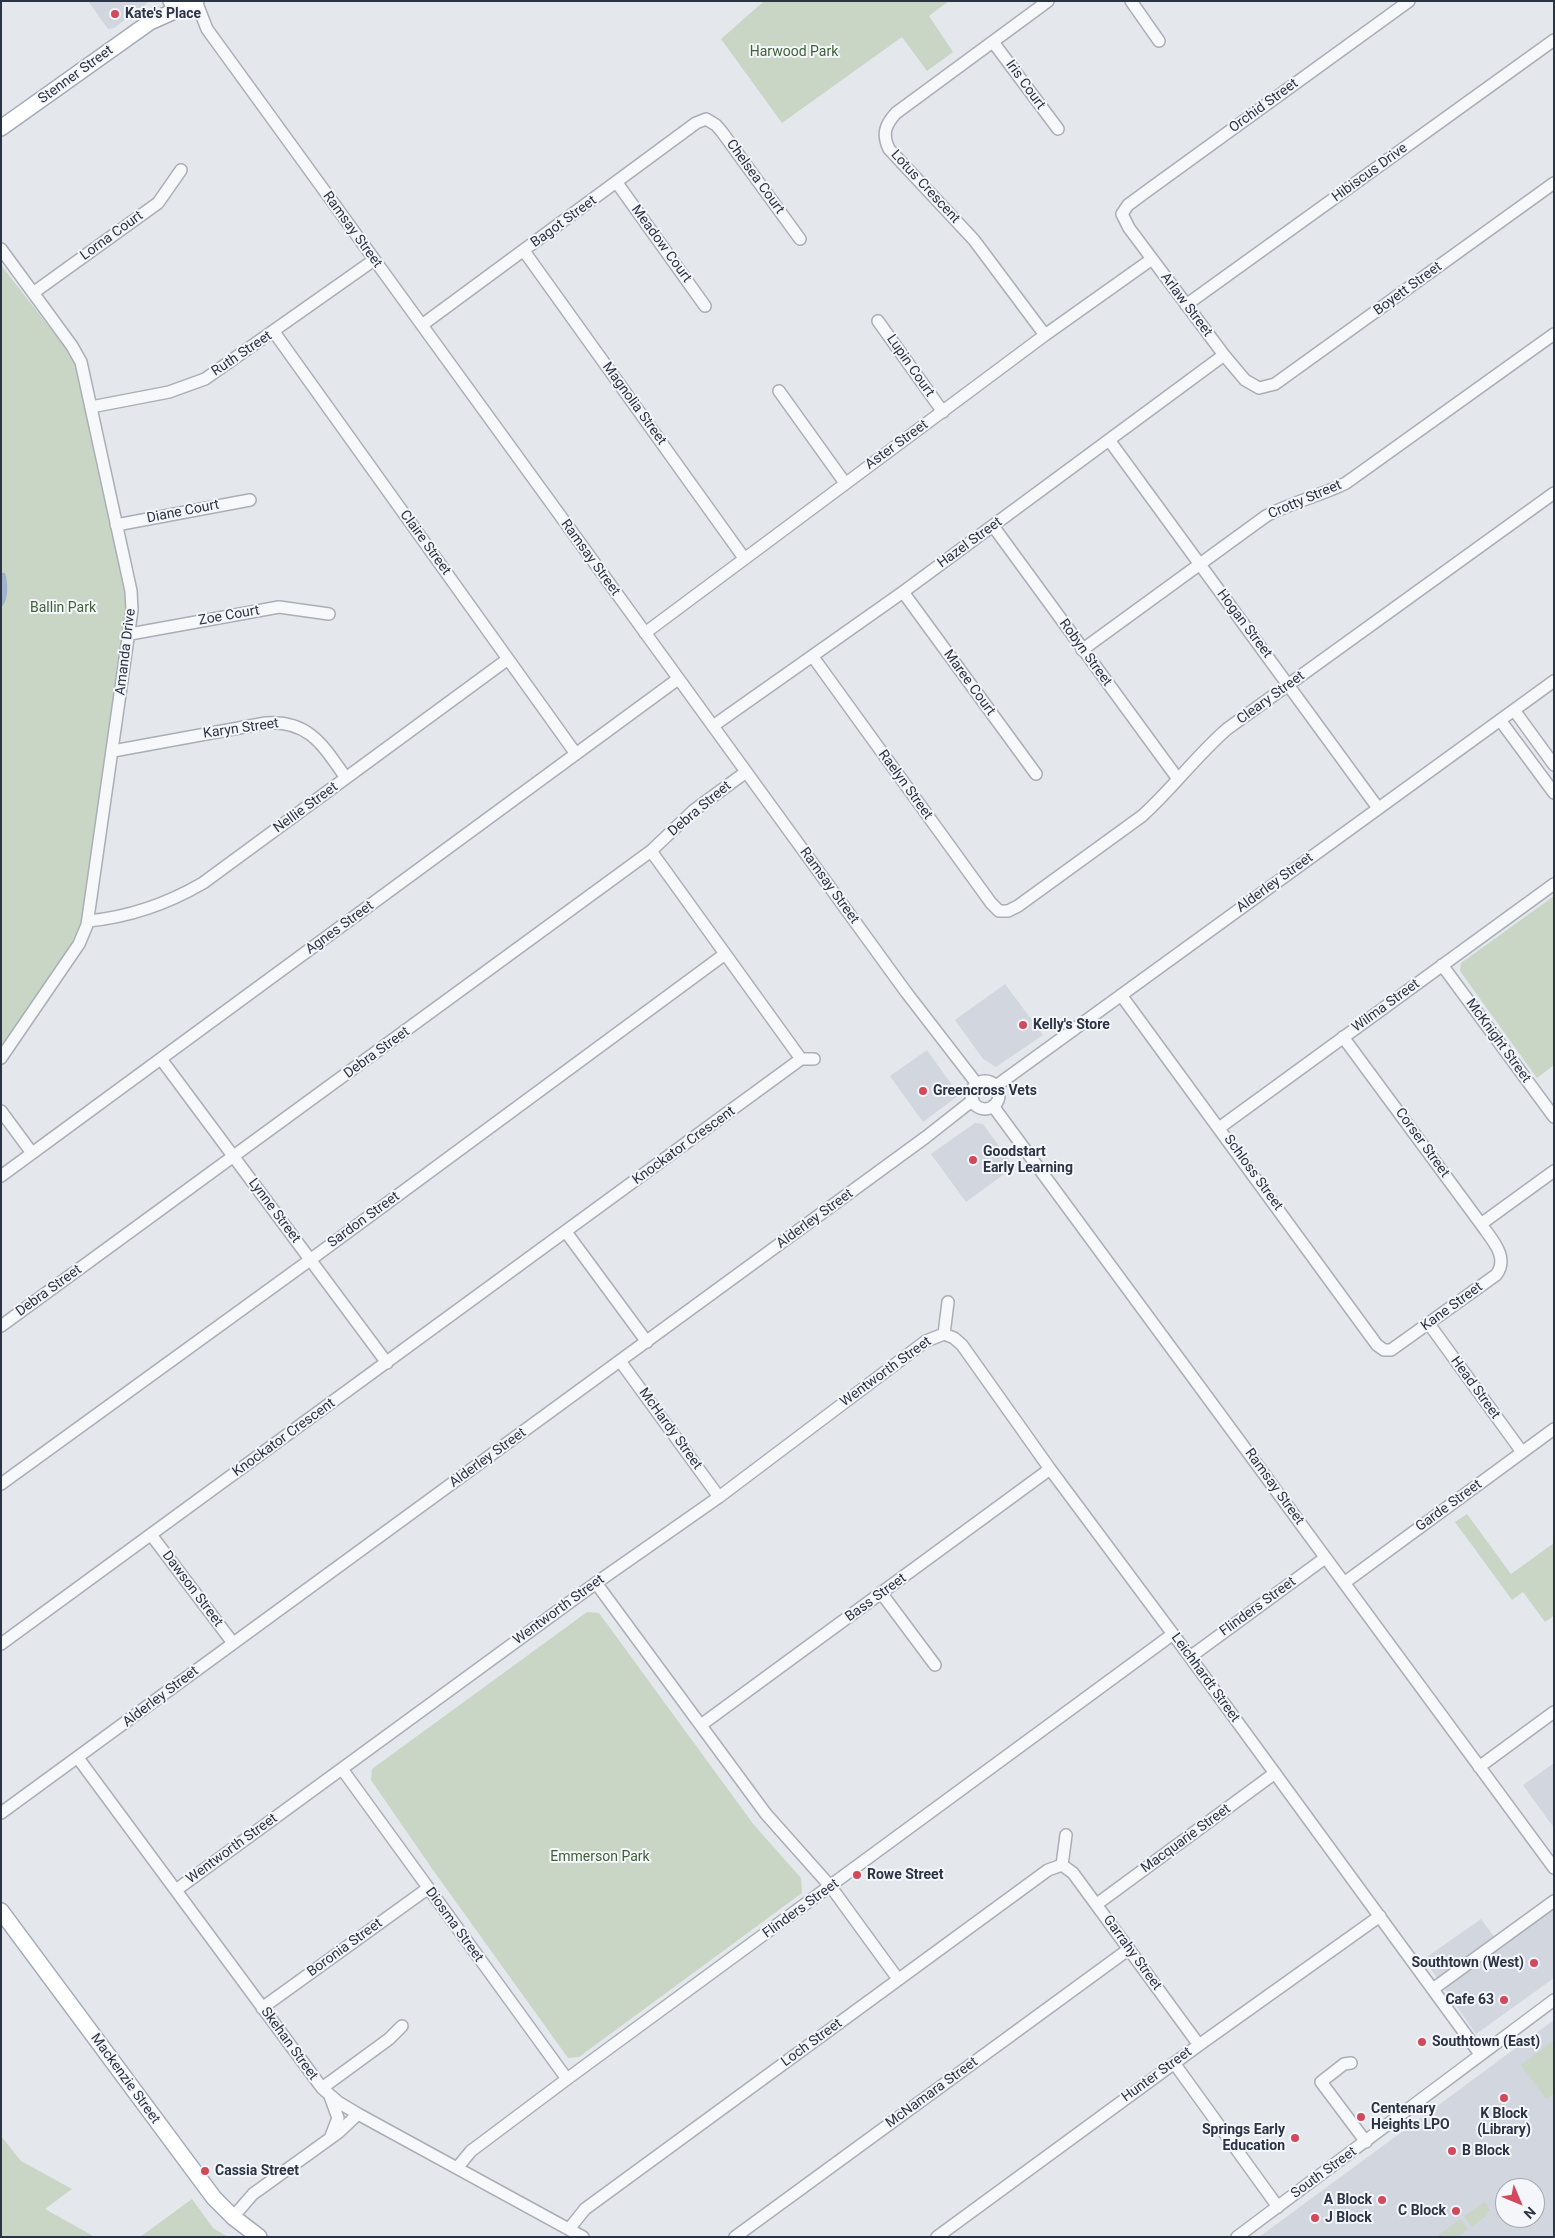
<!DOCTYPE html>
<style>
body{margin:0}
#map{position:relative;width:1555px;height:2238px;overflow:hidden;background:#e4e7ec;font-family:Roboto,sans-serif}
canvas{display:block}
.frame{position:absolute;inset:0;border:2px solid #2b3445;pointer-events:none}
.north{position:absolute;left:1495px;top:2178px;width:50px;height:50px;box-sizing:border-box;background:#f4f6f9;border:1px solid #a4a8b1;border-radius:50%;rotate:135deg;font-size:14px;font-weight:700;line-height:20px;text-align:center;color:#2b3445}
.north::after{content:'';display:block;margin:auto;width:18px;height:22px;background:#d1495b;clip-path:polygon(50% 0,100% 100%,50% 72%,0 100%)}
</style>
<div id="map">
<canvas width="1555" height="2238"></canvas>
<div class="frame"></div>
<div class="north">N</div>
</div>
<script>
const ctx = document.querySelector('canvas').getContext('2d');
ctx.lineJoin = 'round';
function paint(path, color) { ctx.fillStyle = color; ctx.fill(path, 'evenodd'); }
function stroke(path, color, width, dash) { ctx.strokeStyle = color; ctx.lineWidth = width; ctx.lineCap = dash ? 'butt' : 'round'; ctx.setLineDash(dash || []); ctx.stroke(path); }
function write(font, color, halo, rows, align = 'center') {
  ctx.font = font + ' Roboto,sans-serif'; ctx.lineWidth = 4; ctx.setLineDash([]); ctx.textBaseline = 'middle'; ctx.strokeStyle = halo; ctx.fillStyle = color; for (const [text, x, y, turn = 0] of rows) {
    ctx.save(); ctx.translate(x, y); ctx.rotate((+turn || 0) * Math.PI / 180); ctx.textAlign = isNaN(turn) ? turn : align; if (halo) ctx.strokeText(text, 0, 0); ctx.fillText(text, 0, 0); ctx.restore();
  }
}
const built = new Path2D(`
 M 88,1 L 150,1 L 114,28 L 108,29 Z
 M 1005,984 L 1043,1035 L 996,1067 L 983,1059 L 955,1020 Z
 M 927,1050 L 959,1095 L 923,1122 L 890,1076 Z
 M 975,1123 L 983,1124 L 1014,1167 L 966,1202 L 931,1154 Z
 M 1554,1763 L 1554,1828 L 1523,1785 Z
 M 1554,1907 L 1554,1978 L 1476,2034 L 1424,1959 L 1481,1919 L 1495,1938 Z
 M 1554,2020 L 1554,2237 L 1259,2237 ZM 1505,2188 L 1535,2188 L 1535,2218 L 1505,2218 Z`);
const green = new Path2D(`
 M 764,1 L 949,1 L 929,16 L 953,52 L 927,71 L 902,37 L 782,123 L 721,39 Z
 M 1,265 L 67,350 L 75,364 L 125,592 L 127,610 L 81,923 L 68,951 L 1,1048 Z
 M 1554,896 L 1554,1065 L 1537,1078 L 1460,971 L 1461,963 Z
 M 1467,1514 L 1511,1574 L 1554,1543 L 1554,1616 L 1545,1622 L 1523,1592 L 1512,1600 L 1455,1522 Z
 M 587,1612 L 599,1613 L 754,1825 L 801,1878 L 802,1893 L 579,2057 L 568,2058 L 433,1870 L 371,1780 L 372,1769 Z
 M 1554,2040 L 1554,2094 L 1546,2099 L 1521,2065 Z
 M 1,2136 L 21,2161 L 72,2189 L 45,2209 L 95,2237 L 1,2237 Z
 M 192,2199 L 213,2228 L 228,2237 L 140,2237 Z
 M 1485,2202 L 1490,2209 L 1486,2216 L 1472,2227 L 1464,2216 Z
 M 1460,2219 L 1468,2229 L 1458,2237 L 1436,2237 Z`);
const water = new Path2D(`
 M 1,573 L 5,573 C 8,581 9,602 1,607 Z`);
const minor = new Path2D(`
 M 196,1 L 207,29 L 906,992 L 977,1084
 M 1131,1 L 1159,41
 M 1409,1 L 1147,191 L 1128,205 L 1122,214 L 1129,228 L 1224,355 L 1245,380 L 1259,388 L 1275,384 L 1554,183
 M 993,42 L 1058,129
 M 617,183 L 705,306
 M 1,249 L 72,346 L 81,362 L 131,591 L 132,610 L 87,925 L 79,944 L 1,1058
 M 524,251 L 744,558
 M 33,293 L 158,203 L 181,170
 M 1186,305 L 1554,40
 M 878,321 L 943,412
 M 422,325 L 696,123 L 706,119 L 716,125 L 722,132 L 800,239
 M 274,332 L 576,754
 M 1045,335 L 974,240 L 889,149 C 882,134 885,125 896,113 L 1048,1
 M 779,391 L 845,483
 M 91,407 L 169,392 L 205,379 L 374,260
 M 1109,440 L 1378,808
 M 116,525 L 250,500
 M 993,526 L 1178,779
 M 903,592 L 1036,774
 M 645,633 L 1045,335 L 1152,259
 M 130,634 L 279,607 L 329,614
 M 1082,650 L 1266,516 C 1292,502 1320,496 1346,483 L 1554,334
 M 813,657 L 991,903 L 999,911 L 1008,911 L 1018,906 L 1142,816 C 1172,789 1196,756 1227,729 L 1554,493
 M 1514,710 L 1554,765
 M 1500,720 L 1554,793
 M 713,726 L 903,592 L 1224,355
 M 113,751 L 266,723 C 310,720 324,747 346,778
 M 88,921 C 130,917 167,904 203,883 L 508,659
 M 1442,965 L 1554,1117
 M 1121,995 L 1377,1345 L 1384,1350 L 1391,1350 L 1496,1275 C 1510,1257 1491,1239 1481,1224 L 1343,1037
 M 161,1059 L 387,1363
 M 801,1059 L 814,1059
 M971 1095a14 14 0 1 1 28 0a14 14 0 1 1-28 0Z
 M 996,1086 L 1554,681
 M 993,1106 L 1554,1868
 M 1,1111 L 32,1153
 M 1219,1128 L 1554,884
 M 1,1176 L 678,679
 M 1481,1224 L 1554,1171
 M 566,1232 L 647,1342
 M 948,1302 L 944,1334 L 954,1338 L 962,1345 L 1050,1469 L 1190,1657 L 1480,2054
 M 1429,1324 L 1522,1452
 M 1,1326 L 651,851 L 693,811 L 746,772
 M 620,1361 L 719,1497
 M 1,1484 L 310,1260 L 725,954
 M 152,1536 L 233,1643
 M 596,1583 L 766,1814 L 831,1887 L 898,1979
 M 1344,1583 L 1554,1429
 M 882,1594 L 935,1665
 M 1,1644 L 801,1059 L 651,851
 M 1190,1657 L 1325,1558
 M 701,1725 L 1050,1469
 M 78,1758 L 322,2088 L 338,2102 L 358,2114 L 583,2237
 M 1479,1767 L 1554,1712
 M 342,1769 L 567,2079
 M 1,1813 L 926,1137 L 973,1100
 M 1062,1865 L 1073,1873 L 1199,2045
 M 1062,1865 L 1066,1835
 M 176,1890 L 596,1583 L 719,1497 L 926,1341 L 944,1334
 M 1097,1904 L 1275,1773
 M 1433,1989 L 1554,1901
 M 262,2008 L 427,1889
 M 1174,2063 L 1278,2207
 M 1351,2063 L 1344,2064 L 1321,2082 L 1366,2142
 M 322,2088 L 389,2039 L 402,2026
 M 330,2096 L 338,2118 L 331,2136
 M 457,2168 L 471,2151 L 567,2079 L 1173,1634
 M 233,2217 L 253,2194 L 339,2132 L 358,2114
 M 569,2229 L 585,2209 L 1048,1870 L 1062,1865
 M 735,2237 L 1129,1949
 M 937,2237 L 1199,2045 L 1380,1916
 M 1237,2237 L 1554,2000`);
const major = new Path2D(`
 M 171,1 C 177,13 189,12 196,1
 M 1,128 L 150,22 L 179,9
 M 1,1911 L 214,2198 L 233,2217 L 259,2237`);
const markers = [
 [115,14,5,"#d1495b"],
 [1023,1025,5,"#d1495b"],
 [923,1091,5,"#d1495b"],
 [973,1160,5,"#d1495b"],
 [857,1875,5,"#d1495b"],
 [1534,1963,5,"#d1495b"],
 [1504,2000,5,"#d1495b"],
 [1422,2042,5,"#d1495b"],
 [1504,2098,5,"#d1495b"],
 [1361,2117,5,"#d1495b"],
 [1295,2138,5,"#d1495b"],
 [1452,2151,5,"#d1495b"],
 [205,2171,5,"#d1495b"],
 [1382,2200,5,"#d1495b"],
 [1456,2211,5,"#d1495b"],
 [1315,2218,5,"#d1495b"]
];
const poiNames = [
 ["Kate's Place",125,14],
 ["Kelly's Store",1033,1025],
 ["Greencross Vets",933,1091],
 ["Goodstart",983,1152],
 ["Early Learning",983,1168],
 ["Rowe Street",867,1875],
 ["Southtown (West)",1524,1963,"right"],
 ["Cafe 63",1494,2000,"right"],
 ["Southtown (East)",1432,2042],
 ["Centenary",1371,2109],
 ["Heights LPO",1371,2125],
 ["K Block",1504,2114,"center"],
 ["(Library)",1504,2130,"center"],
 ["Springs Early",1285,2130,"right"],
 ["Education",1285,2146,"right"],
 ["B Block",1462,2151],
 ["Cassia Street",215,2171],
 ["A Block",1372,2200,"right"],
 ["C Block",1446,2211,"right"],
 ["J Block",1325,2218]
];
const parkNames = [
 ["Harwood Park",794,52],
 ["Ballin Park",63,608],
 ["Emmerson Park",600,1857]
];
const streetNames = [
 ["Stenner Street",76,75,-36],
 ["Iris Court",1025,85,54],
 ["Orchid Street",1264,106,-36],
 ["Hibiscus Drive",1370,173,-36],
 ["Chelsea Court",755,177,54],
 ["Lotus Crescent",925,187,47],
 ["Bagot Street",564,222,-36],
 ["Ramsay Street",352,230,54],
 ["Lorna Court",112,236,-36],
 ["Meadow Court",661,244,54],
 ["Boyett Street",1408,289,-36],
 ["Arlaw Street",1186,305,53],
 ["Ruth Street",242,354,-34],
 ["Lupin Court",910,366,55],
 ["Magnolia Street",634,404,54],
 ["Aster Street",897,445,-36],
 ["Crotty Street",1305,500,-23],
 ["Diane Court",183,512,-11],
 ["Claire Street",425,543,54],
 ["Hazel Street",970,543,-36],
 ["Ramsay Street",590,558,54],
 ["Zoe Court",229,616,-10],
 ["Hogan Street",1244,624,53],
 ["Amanda Drive",126,652,-83],
 ["Robyn Street",1085,653,54],
 ["Maree Court",969,683,54],
 ["Cleary Street",1271,698,-36],
 ["Karyn Street",241,729,-8],
 ["Raelyn Street",905,785,54],
 ["Nellie Street",306,808,-36],
 ["Debra Street",700,809,-40],
 ["Alderley Street",1275,883,-36],
 ["Ramsay Street",829,886,54],
 ["Agnes Street",340,928,-36],
 ["Wilma Street",1386,1006,-36],
 ["McKnight Street",1498,1041,54],
 ["Debra Street",377,1053,-36],
 ["Corser Street",1422,1143,54],
 ["Knockator Crescent",684,1146,-36],
 ["Schloss Street",1253,1173,54],
 ["Lynne Street",274,1211,53],
 ["Alderley Street",815,1219,-36],
 ["Sardon Street",364,1220,-36],
 ["Debra Street",49,1291,-36],
 ["Kane Street",1452,1307,-36],
 ["Wentworth Street",886,1372,-36],
 ["Head Street",1475,1388,54],
 ["McHardy Street",670,1429,54],
 ["Knockator Crescent",284,1438,-36],
 ["Alderley Street",488,1458,-36],
 ["Ramsay Street",1274,1487,54],
 ["Garde Street",1449,1506,-36],
 ["Dawson Street",192,1589,53],
 ["Bass Street",876,1598,-36],
 ["Flinders Street",1258,1607,-36],
 ["Wentworth Street",559,1610,-36],
 ["Leichhardt Street",1205,1678,54],
 ["Alderley Street",161,1697,-37],
 ["Macquarie Street",1186,1839,-36],
 ["Wentworth Street",232,1849,-36],
 ["Flinders Street",801,1909,-36],
 ["Diosma Street",454,1925,54],
 ["Boronia Street",345,1948,-36],
 ["Garrahy Street",1132,1953,54],
 ["Loch Street",812,2043,-36],
 ["Skehan Street",289,2044,54],
 ["Hunter Street",1157,2075,-36],
 ["Mackenzie Street",125,2079,54],
 ["McNamara Street",932,2093,-36],
 ["South Street",1324,2173,-36]
];
paint(built, '#d2d6de');
paint(green, '#c9d6c5');
paint(water, '#9fb4cc');
stroke(minor, '#a9aeb7', 14);
stroke(major, '#a3abb8', 18);
stroke(minor, '#f7f8fa', 11);
stroke(major, '#fff', 15);
for (const [x, y, r, color] of markers) { const dot = new Path2D(); dot.arc(x, y, r, 0, 2 * Math.PI); ctx.fillStyle = color; ctx.fill(dot); stroke(dot, '#f4f6f9', 2); }
write('bold 14px', '#2b3445', '#f4f6f9', poiNames, 'left');
write('14px', '#3f6138', '#f4f6f9', parkNames);
write('14px', '#2b3445', '#f4f6f9', streetNames);
</script>
